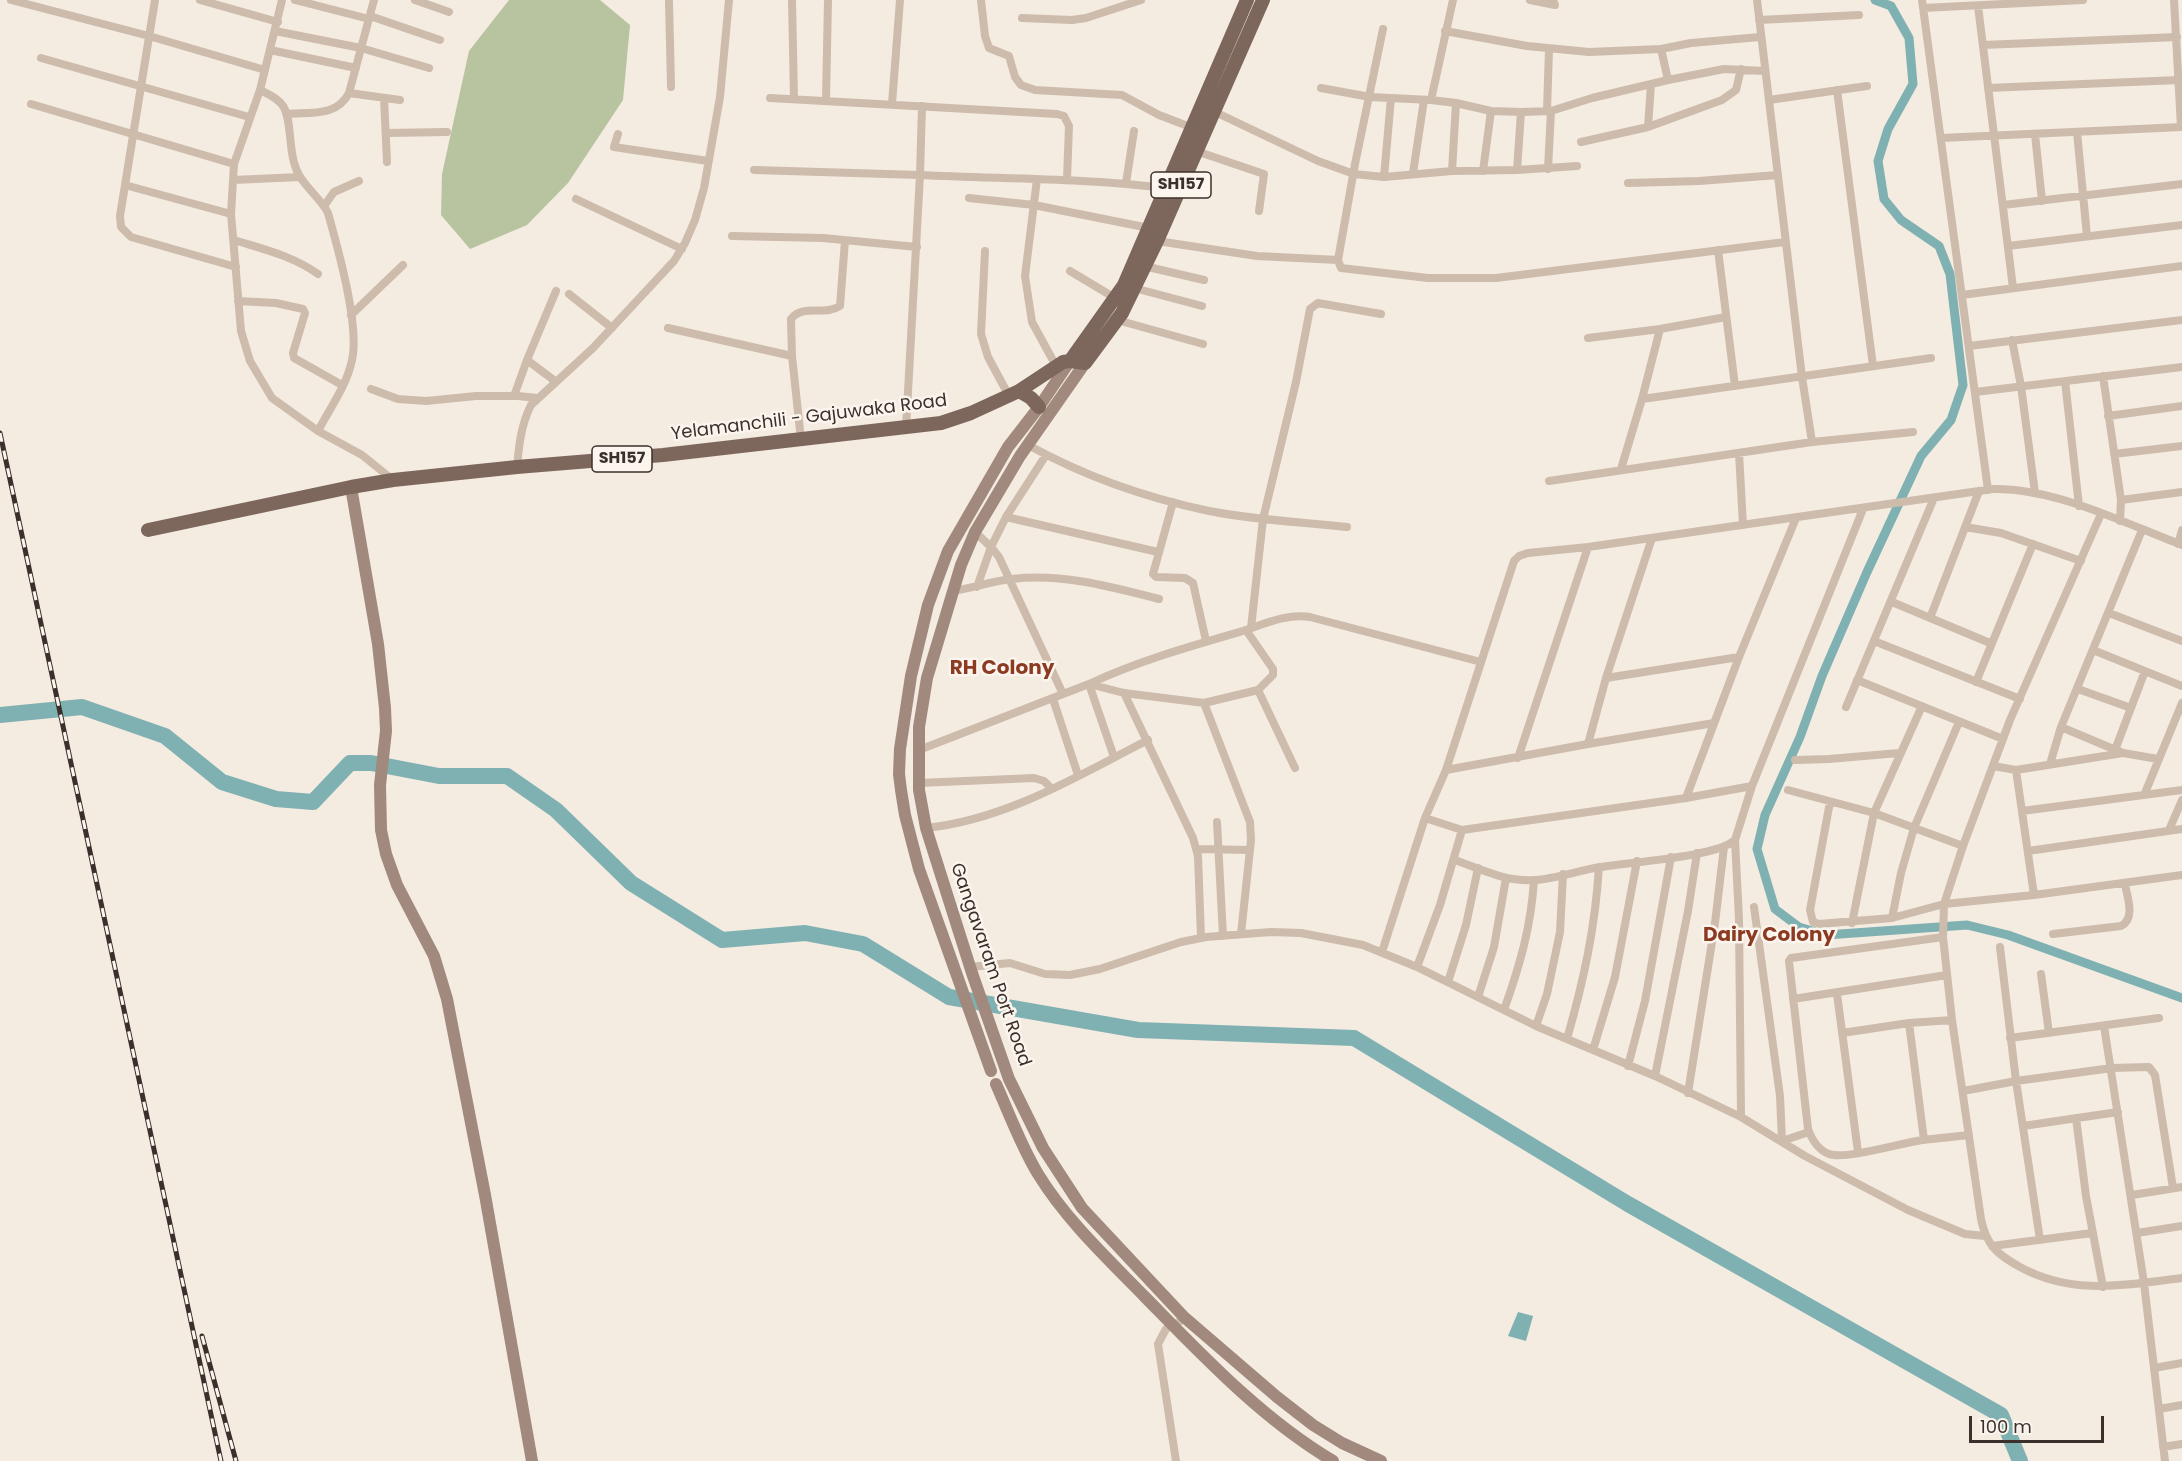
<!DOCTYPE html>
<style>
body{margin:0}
#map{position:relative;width:2182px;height:1461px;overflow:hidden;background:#f4ebe1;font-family:Poppins,sans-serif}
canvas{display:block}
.scale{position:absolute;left:1969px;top:1416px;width:135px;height:27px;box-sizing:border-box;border:3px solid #3b302b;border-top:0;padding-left:8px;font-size:18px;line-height:21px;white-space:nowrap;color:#3b302b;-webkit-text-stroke:4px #fbf5ee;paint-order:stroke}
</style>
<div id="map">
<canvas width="2182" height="1461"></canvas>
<div class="scale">100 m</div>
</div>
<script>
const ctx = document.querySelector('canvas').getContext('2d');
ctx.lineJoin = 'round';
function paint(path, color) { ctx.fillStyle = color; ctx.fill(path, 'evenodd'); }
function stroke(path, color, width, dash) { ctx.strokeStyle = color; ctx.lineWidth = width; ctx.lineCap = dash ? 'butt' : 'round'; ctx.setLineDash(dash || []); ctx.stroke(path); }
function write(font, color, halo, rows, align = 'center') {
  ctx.font = font + ' Poppins,sans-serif'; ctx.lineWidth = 5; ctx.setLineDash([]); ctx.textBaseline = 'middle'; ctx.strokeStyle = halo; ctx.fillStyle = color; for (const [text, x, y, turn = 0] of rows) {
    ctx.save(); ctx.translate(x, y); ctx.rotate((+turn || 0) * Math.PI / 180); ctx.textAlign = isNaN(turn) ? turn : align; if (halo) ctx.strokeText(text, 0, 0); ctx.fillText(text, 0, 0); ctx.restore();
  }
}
const green = new Path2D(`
 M 509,0 L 600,0 L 630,25 L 623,100 L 568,183 L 527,225 L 470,249 L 441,215 L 442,174 L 469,51 Z`);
const water = new Path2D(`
 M 1518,1312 L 1533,1316 L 1526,1341 L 1508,1336 Z`);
const canal = new Path2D(`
 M 1875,0 L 1891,6 L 1909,38 L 1913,84 L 1888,129 L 1878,161 L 1884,199 L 1901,220 L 1939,246 L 1950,274 L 1963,385 L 1951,420 L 1921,456 L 1867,572 L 1822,676 L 1800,737 L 1765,815 L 1757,849 L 1775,909 L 1799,927 L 1826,935 L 1967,925 L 2008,935 L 2182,998`);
const river = new Path2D(`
 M 0,715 L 82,707 L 165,736 L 222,782 L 276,799 L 313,802 L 350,763 L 371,763 L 439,776 L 507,776 L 556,810 L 631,883 L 722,940 L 805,933 L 863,944 L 949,997 L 1138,1030 L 1354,1038 L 1628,1204 L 2001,1415 L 2020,1461`);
const street = new Path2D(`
 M 11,0 L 149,36 L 265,70
 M 155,0 L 120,216 L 121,227 L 131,237 L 236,267
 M 200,0 L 278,22
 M 282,0 L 260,90 L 234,164 L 231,214 L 241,331 L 250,361 L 272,398 L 318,431 L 362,455 L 393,480
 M 295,0 L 369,19
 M 415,0 L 449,12
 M 669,0 L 671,87
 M 792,0 L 794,99
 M 981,0 L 985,36 L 989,48 L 1009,56 L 1015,77 L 1021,85 L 1035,90 L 1122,95 L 1159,115 L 1193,128
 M 1530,0 L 1555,5 L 1553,0
 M 1757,0 L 1802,377 L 1812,442
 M 1922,0 L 1988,490
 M 2174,0 L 2181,127
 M 1978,6 L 2013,288
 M 1923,8 L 2083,0
 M 370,16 L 440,40
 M 1022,18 L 1072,20 L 1086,18 L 1141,0
 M 1759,20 L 1859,15
 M 1383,29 L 1355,164 L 1338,260 L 1341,268 L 1428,278 L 1496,278 L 1785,242
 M 275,31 L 361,48 L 429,68
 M 1445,31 L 1527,46 L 1589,52 L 1661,49 L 1691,43 L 1760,37
 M 1983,45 L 2177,37
 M 270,50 L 356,68
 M 41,58 L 249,117
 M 1668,80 L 1724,69 L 1764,71
 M 1321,88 L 1370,97 L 1431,100 L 1456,103
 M 1988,88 L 2179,80
 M 260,90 C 268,94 278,98 283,106 C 293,121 287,154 299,175 C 307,189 321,199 328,213 C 338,249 360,326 352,360 C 347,385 330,408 318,431
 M 1837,90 L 1873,366
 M 349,93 L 400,100
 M 384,98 L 387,162
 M 770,98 L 1057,114 L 1064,116 L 1069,126 L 1067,179
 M 826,100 L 828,0
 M 1431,100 L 1453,0
 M 1769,100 L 1867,86
 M 31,104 L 234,164
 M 892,104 L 900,0
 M 1213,111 L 1318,161 L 1354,174 L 1384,177 L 1452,171 L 1456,103 L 1491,111 L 1521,112 L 1551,111 L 1592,98 L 1668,80 L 1661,49
 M 1547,111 L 1549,49
 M 287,114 C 310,112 337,117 349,93 L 374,0
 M 1648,127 L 1651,84
 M 2077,132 L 2087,236
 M 386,133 L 447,132
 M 618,134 L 614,147 L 708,161
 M 2035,134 L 2042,201
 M 1941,138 L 2182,127
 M 1581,142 L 1648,127 L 1722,100 L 1736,90 L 1741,69
 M 1196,151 L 1264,174 L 1259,211
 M 1548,169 L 1551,111
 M 754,170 L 920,175 L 922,106
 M 1517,170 L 1521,112
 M 1452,171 L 1517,170 L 1577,166
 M 1483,171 L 1491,111
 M 1413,173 L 1424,100
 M 1384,177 L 1391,98
 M 1037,179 L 1025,276 L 1032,322 L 1056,366
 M 233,180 L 300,177
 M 1126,183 L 1134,131
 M 1628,183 L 1699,181 L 1778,175
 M 125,185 L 231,214
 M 969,198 L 1034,205 L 1149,228
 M 576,199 L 682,249
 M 2003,205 L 2182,184
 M 324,206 L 334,192 L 359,181
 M 732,236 L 823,238 L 917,247
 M 234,240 C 263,249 293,256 318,274
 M 1157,241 L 1257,256 L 1338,260
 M 2008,246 L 2182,225
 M 1718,250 L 1735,386
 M 985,251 L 981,334 L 988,357 L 1009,396
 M 1144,266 L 1204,280
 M 1070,271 L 1115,298
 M 1134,288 L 1202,306
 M 569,294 L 612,328
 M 1962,295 L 2182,266
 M 238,301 L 276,303 L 303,309 L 305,313 L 293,353 L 294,358 L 342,385
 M 351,315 L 403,265
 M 1117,320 L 1203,344
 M 668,328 L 792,356
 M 1588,338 L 1660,329 L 1726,317
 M 2012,340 L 2021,386 L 2035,493
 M 1969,346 L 2182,320
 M 527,360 L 555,381
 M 2103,376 L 2121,500 L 2182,492
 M 2065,381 L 2079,506
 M 371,389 L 398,399 L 426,401 L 476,396 L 518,396 L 537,398
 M 1975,392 L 2182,367
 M 514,396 L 527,360 L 556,291
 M 1642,399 L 1931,358
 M 2108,416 L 2182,406
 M 906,428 L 920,175 C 1002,179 1084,178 1166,188
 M 801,440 L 792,356 L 791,319 C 802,304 825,316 840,306 L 845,240
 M 1028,445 C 1084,476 1147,498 1209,511 C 1254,520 1301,522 1347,527
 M 1739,453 L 1743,525
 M 2114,454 L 2182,446
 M 517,467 C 519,445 521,425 531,405 L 593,348 L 674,261 L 685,243 L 695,220 L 704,188 L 720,97 L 729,0
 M 1621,469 L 1642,399 L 1660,329
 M 1549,481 L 1812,442 L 1913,432
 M 1173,502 L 1153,574 L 1156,577 L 1185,578 L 1193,583 L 1206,641
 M 2101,514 L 2010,720 L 1963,846 L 1944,904 L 1943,937 L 1952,1020 L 1981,1219 C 1986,1245 1998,1255 2020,1267 C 2073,1296 2125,1285 2182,1278
 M 1006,517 L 1158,552
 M 2120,521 L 2121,500
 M 1965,527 L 2001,533 L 2081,561
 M 975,532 L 991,547 L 999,557 L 1063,694 L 1089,684 L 1124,693 L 1204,703 L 1250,822 L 1251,840 L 1241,934
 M 2178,544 L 2182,530
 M 977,587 L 991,547 L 1006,517 L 1046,455
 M 953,591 C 973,588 992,581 1012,579 C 1062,573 1112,587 1159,599
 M 1892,602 L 1990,643
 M 2109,613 L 2182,641
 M 1930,618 L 1979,491
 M 1251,628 L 1263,519 L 1296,382 L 1310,309 L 1318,303 L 1381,314
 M 1246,630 L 1273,669 L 1273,675 L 1258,690 L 1295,768
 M 1874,641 L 2020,699
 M 2093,650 L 2182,686
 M 1606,678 L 1739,657
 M 1857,680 L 2003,739
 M 1976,682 L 2033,544
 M 2078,689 L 2131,708
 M 1124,693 L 1193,838 L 1198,856 L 1201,938
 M 1053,699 L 1078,775
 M 1204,703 L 1258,690
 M 1846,707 L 1934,498
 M 2061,727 L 2123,753 L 2158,759
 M 1588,744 L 1606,678 L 1652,538
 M 919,750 L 1063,694
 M 2115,750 L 2145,671
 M 1114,757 L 1089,684 C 1138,661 1191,646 1243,631 C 1264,624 1288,613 1310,617 L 1481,662
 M 1518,758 L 1588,547
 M 1795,760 L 1829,759 L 1899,753
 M 2050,764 L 2061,727 L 2142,530
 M 1993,766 L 2016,770 L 2123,753
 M 1446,770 L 1588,744 L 1714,723
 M 2016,770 L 2034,895
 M 919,783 L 1034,778 L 1044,781 L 1052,789
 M 1788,790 L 1874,813 L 1963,846
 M 2145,793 L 2182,703
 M 1686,798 L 1739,657 L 1796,518
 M 1830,802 L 1810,910 L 1813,922 L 1819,924 L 1892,918 L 1944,904 L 2034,895 L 2182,875
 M 2022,811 L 2182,790
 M 1425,818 L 1462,830 L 1686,798 L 1752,786
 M 1217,822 L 1223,936
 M 926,828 C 1006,820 1077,776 1148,740
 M 2169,830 L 2182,800
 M 1735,840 L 1739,919 L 1741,1117
 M 1197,849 L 1250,850
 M 2028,851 L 2182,829
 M 1455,860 C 1480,869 1506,882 1534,880 C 1556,879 1579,870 1601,867 C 1629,862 1717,857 1735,840 L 1752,786 L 1863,509
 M 1754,907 L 1780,1096 L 1782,1141 L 1809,1132
 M 1892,918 L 1901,873 L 1914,828 L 1959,722
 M 1852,923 L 1874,813 L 1922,706
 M 2053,934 L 2121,926 C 2136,918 2127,897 2125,884
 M 1943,937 L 1791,958 L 1789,961 L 1808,1129 C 1812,1140 1818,1150 1829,1154 C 1845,1160 1902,1143 1922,1140 C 1937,1138 1953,1137 1969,1135
 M 2000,947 L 2016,1081 L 2040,1240
 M 1382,952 L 1425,818 L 1446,770 L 1514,561 L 1519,556 L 1528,553 L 1588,547 L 1993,489 C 2056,488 2124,523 2182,545
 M 970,967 L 1010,963 L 1045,974 L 1070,975 L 1100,969 L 1181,942 L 1206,937 L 1271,932 L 1301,933 L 1363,945 L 1417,967 L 1536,1026 L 1655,1076 L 1741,1117 L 1805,1156 L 1908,1210 L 1965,1234 L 1985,1236
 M 1417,967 L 1440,905 L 1462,830
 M 2041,974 L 2049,1033
 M 1448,982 L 1466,925 L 1478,868
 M 1837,994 L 1858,1152
 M 1478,997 L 1494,947 L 1506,878
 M 1793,999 L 1947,975
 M 1504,1010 C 1520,965 1531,927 1534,880
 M 1909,1023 L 1924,1140
 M 1536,1026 L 1547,994 L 1560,932 L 1563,874
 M 2104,1026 L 2144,1283 L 2165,1461
 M 1842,1033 L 1909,1023 L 1952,1020
 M 2010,1038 L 2159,1018
 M 1567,1039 C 1584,979 1595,929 1599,867
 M 1593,1050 L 1615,977 L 1637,861
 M 1628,1066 L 1645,1001 L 1671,857
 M 1655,1076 L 1688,911 L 1697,853
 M 1963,1091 L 2016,1081 L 2112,1068 L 2149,1067 L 2155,1075 L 2173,1188
 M 1688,1093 L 1715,923 L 1724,847
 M 2076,1118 L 2086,1196 L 2103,1287
 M 2023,1126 L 2118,1112
 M 2132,1195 L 2182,1187
 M 2137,1233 L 2182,1226
 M 1992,1246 L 2092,1233
 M 2154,1368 L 2182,1363
 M 2159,1409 L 2182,1405
 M 2163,1447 L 2182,1444
 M 1176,1461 L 1158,1344 L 1166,1329 L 1186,1318`);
const secondary = new Path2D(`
 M 1085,363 L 1020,456 L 975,532 L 961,565 L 927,678 L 919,727 L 919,790 L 926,828 L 972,973 L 1009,1079 L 1043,1148 L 1082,1208 L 1184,1317 L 1277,1397 L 1313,1425 L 1342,1443 L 1381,1461
 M 351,487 L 378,644 L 385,708 L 386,731 L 380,785 L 381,830 L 386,854 L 397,885 L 434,956 L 447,999 L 485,1195 L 532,1461
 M 991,1071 L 919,869 L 905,815 L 901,790 L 899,774 L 900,749 L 911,676 L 928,605 L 948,551 L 1008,447 L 1039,407 L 1070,361
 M 996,1084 C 1009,1113 1021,1146 1038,1174 C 1067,1221 1107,1258 1145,1297 C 1203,1356 1262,1419 1333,1461`);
const primary = new Path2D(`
 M 1070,361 L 1124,285 L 1247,0
 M 1019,391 L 1031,398 L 1039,407
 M 148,530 L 351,487 L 393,480 L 517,467 L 663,455 L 941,423 L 971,413 L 1019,391 L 1063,362 L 1070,361 L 1085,363 L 1122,313 L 1157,241 L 1263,0`);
const rail = new Path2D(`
 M 0,433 L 221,1461
 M 202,1336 L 236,1461`);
const shields = [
 [1181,185,60],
 [622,459,60]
];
const shieldNames = [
 ["SH157",1181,185],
 ["SH157",622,459]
];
const streetNames = [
 ["Yelamanchili - Gajuwaka Road",809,418,-7],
 ["Gangavaram Port Road",990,965,71]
];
const neighbourhoodNames = [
 ["RH Colony",1002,669],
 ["Dairy Colony",1769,936]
];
paint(green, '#b8c4a0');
paint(water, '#7fb0b2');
stroke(canal, '#7fb0b2', 9);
stroke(river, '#7fb0b2', 16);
stroke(street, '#cdbbac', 8);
stroke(secondary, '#a18a7d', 12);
stroke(primary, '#7d675c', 14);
stroke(rail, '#3b302b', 5);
stroke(rail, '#fbf5ee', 3, [9]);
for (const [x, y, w] of shields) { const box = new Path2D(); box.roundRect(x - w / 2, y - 13, w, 26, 4.5); ctx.fillStyle = '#fbf5ee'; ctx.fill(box); stroke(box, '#3b302b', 1.5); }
write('bold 16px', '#3b302b', null, shieldNames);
write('18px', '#3b302b', '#fbf5ee', streetNames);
write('bold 20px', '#8c3b22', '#fbf5ee', neighbourhoodNames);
</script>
